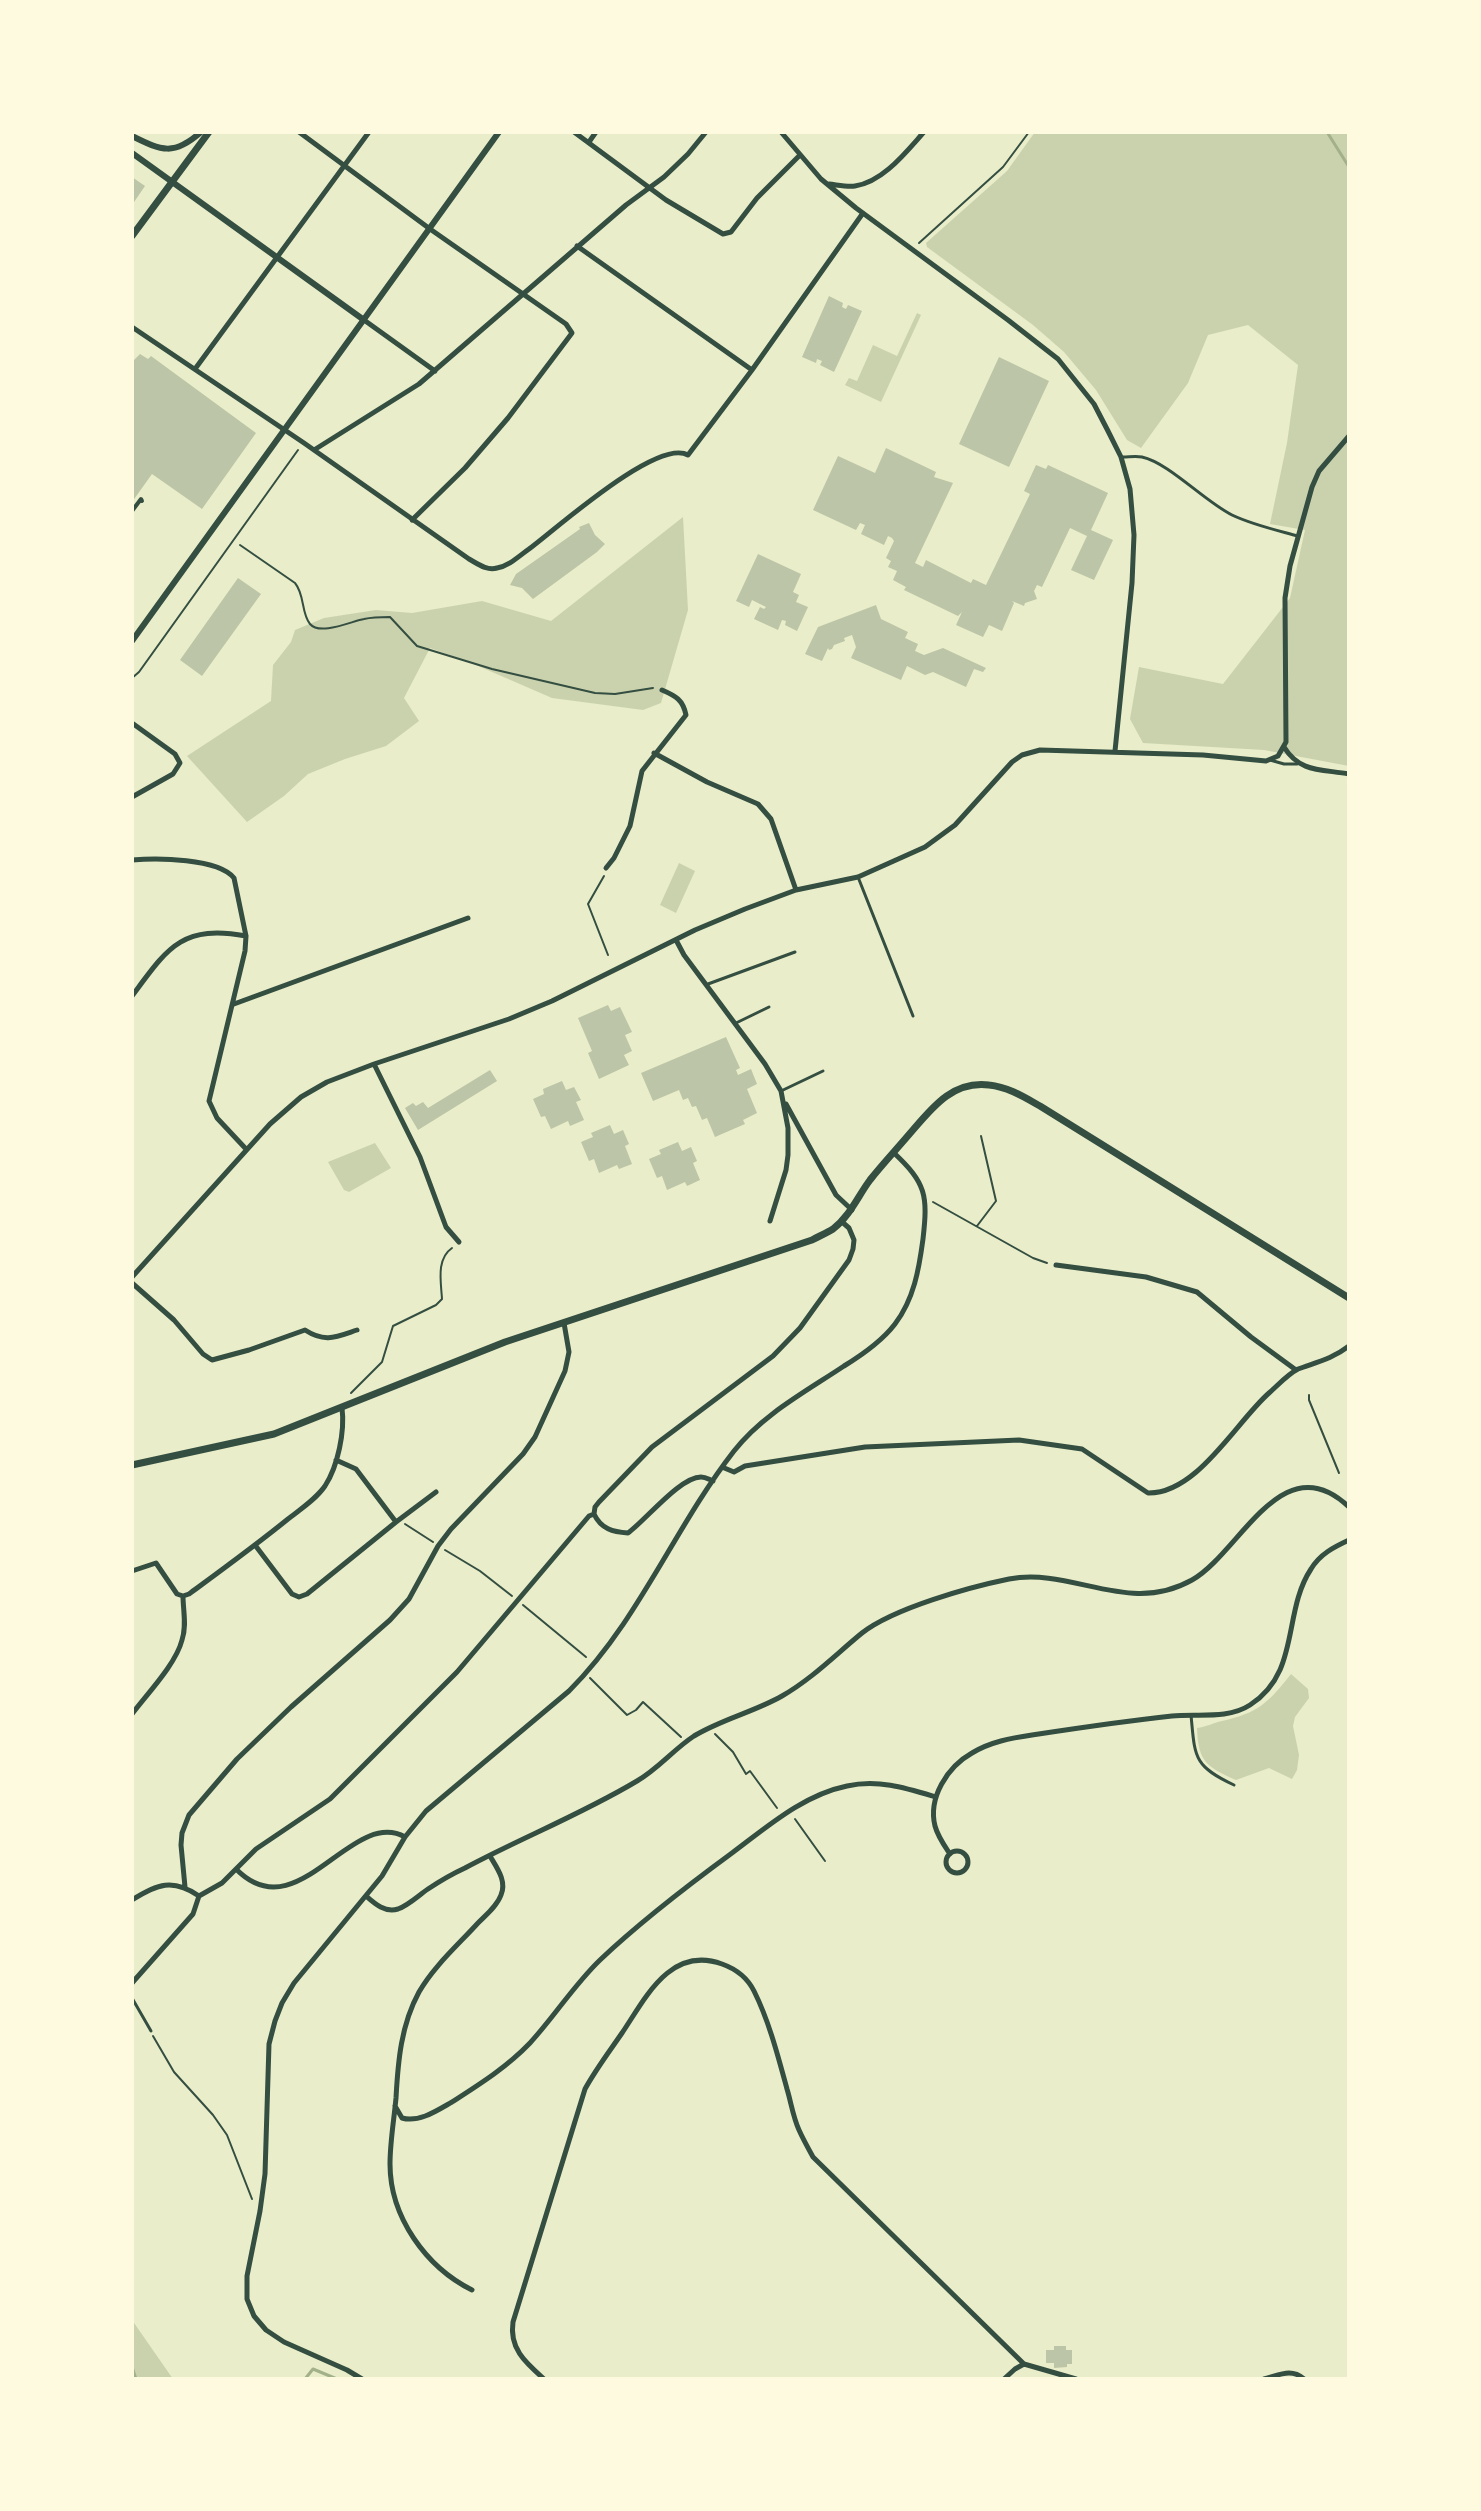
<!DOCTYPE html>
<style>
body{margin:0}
#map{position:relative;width:1481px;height:2511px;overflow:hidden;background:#e9edc9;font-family:"Noto Sans",sans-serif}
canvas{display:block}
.frame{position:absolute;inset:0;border:134px solid #fefae0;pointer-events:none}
</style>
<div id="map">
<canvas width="1481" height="2511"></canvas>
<div class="frame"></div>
</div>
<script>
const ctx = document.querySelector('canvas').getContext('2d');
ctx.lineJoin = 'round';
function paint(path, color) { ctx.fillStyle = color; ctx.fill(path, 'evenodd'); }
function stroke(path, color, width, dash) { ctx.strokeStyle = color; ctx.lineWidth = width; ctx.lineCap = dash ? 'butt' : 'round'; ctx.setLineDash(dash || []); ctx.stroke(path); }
const green = new Path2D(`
 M 1035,132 L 1349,132 L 1349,766 L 1264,750 L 1143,743 L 1130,719 L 1139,667 L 1223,684 L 1290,598 L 1305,530 L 1270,524 L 1287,443 L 1298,365 L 1248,325 L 1208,335 L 1188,383 L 1141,448 L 1127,440 L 1096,390 L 1064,352 L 1033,325 L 927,247 L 926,243 L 1007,171 Z
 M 917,313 L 921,315 L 881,402 L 845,385 L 849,378 L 857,381 L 873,345 L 897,356 Z
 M 683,517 L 688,610 L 661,703 L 643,710 L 552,698 L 469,662 L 430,648 L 404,698 L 419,721 L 386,746 L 345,759 L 308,774 L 284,796 L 247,822 L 187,756 L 271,701 L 273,665 L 291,642 L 295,630 L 324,618 L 376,610 L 412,613 L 482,601 L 551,621 Z
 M 679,863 L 695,871 L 676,913 L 660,905 Z
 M 375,1143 L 391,1168 L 349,1192 L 344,1190 L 328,1162 Z
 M 1291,1674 L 1308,1689 L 1309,1698 L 1295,1717 L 1293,1726 L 1299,1755 L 1297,1770 L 1292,1779 L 1269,1768 L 1236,1780 C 1207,1767 1198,1762 1197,1728 C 1206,1727 1213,1723 1222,1721 C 1258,1713 1268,1703 1291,1674 Z
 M 132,2320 L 173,2379 L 132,2379 Z`);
const stream = new Path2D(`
 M 1327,132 L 1349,167
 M 132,2367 L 136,2379
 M 305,2379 L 313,2369 L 337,2379`);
const building = new Path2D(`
 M 132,177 L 145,186 L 132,205 Z
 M 829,296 L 843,303 L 842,307 L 846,309 L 848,305 L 862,311 L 834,372 L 820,365 L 822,361 L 817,359 L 816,363 L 802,357 Z
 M 140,354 L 148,359 L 151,356 L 256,433 L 202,509 L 152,474 L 132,502 L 132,358 L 134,360 Z
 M 999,357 L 1049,381 L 1009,467 L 959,444 Z
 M 886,448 L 936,472 L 934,477 L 953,483 L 915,563 L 923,567 L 926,560 L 971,583 L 973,579 L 986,585 L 1030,494 L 1024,491 L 1036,465 L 1046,469 L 1048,465 L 1108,493 L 1091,530 L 1113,540 L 1094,580 L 1071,570 L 1087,536 L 1070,528 L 1042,587 L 1037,585 L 1034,591 L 1037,599 L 1025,603 L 1024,606 L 1012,601 L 1014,603 L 1002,631 L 989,625 L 983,637 L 956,625 L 962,612 L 958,616 L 904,590 L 906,587 L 893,580 L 897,571 L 888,567 L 891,561 L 886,558 L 894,541 L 892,538 L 888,536 L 884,545 L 861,534 L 865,525 L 860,523 L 856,530 L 813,510 L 838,456 L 875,473 Z
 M 589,523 L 595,535 L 605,544 L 597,552 L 533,599 L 522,588 L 510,585 L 516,574 L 580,529 L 579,527 Z
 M 758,554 L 801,574 L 793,592 L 799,595 L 796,602 L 808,607 L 797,631 L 785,625 L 786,621 L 782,620 L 778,630 L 754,619 L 760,607 L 764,609 L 766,607 L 752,600 L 749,607 L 736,601 Z
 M 238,578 L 261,594 L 202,676 L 180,660 Z
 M 876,605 L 881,619 L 908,632 L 905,638 L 918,644 L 915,651 L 924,655 L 943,648 L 986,668 L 983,672 L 974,669 L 966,687 L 933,672 L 925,675 L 907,666 L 901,680 L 851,658 L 856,647 L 852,635 L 844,638 L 845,641 L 834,645 L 832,649 L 829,650 L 828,648 L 822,661 L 805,654 L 818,627 Z
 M 608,1005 L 611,1011 L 620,1007 L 632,1032 L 625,1035 L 632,1051 L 624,1055 L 629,1065 L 599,1079 L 588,1053 L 592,1051 L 578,1018 Z
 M 726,1037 L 740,1068 L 736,1070 L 738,1075 L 751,1069 L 757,1084 L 747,1089 L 757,1113 L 743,1120 L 745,1124 L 715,1137 L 707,1118 L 702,1120 L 696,1106 L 692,1107 L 688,1098 L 683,1100 L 679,1090 L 653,1101 L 641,1073 Z
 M 490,1070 L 497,1081 L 418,1130 L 405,1108 L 413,1103 L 416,1106 L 423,1102 L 428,1108 Z
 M 562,1081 L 566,1090 L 574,1087 L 581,1100 L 576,1102 L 584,1120 L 570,1126 L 568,1121 L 551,1129 L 545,1116 L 541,1117 L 533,1099 L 544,1094 L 543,1089 Z
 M 610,1125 L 614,1134 L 623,1130 L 629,1144 L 625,1146 L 632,1164 L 619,1169 L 617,1165 L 599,1173 L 594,1159 L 589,1161 L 581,1142 L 593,1137 L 591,1133 Z
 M 678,1142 L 682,1151 L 691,1147 L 697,1161 L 693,1163 L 700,1180 L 687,1186 L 685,1182 L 667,1190 L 662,1176 L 657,1178 L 649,1159 L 661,1154 L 659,1150 Z
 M 1054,2346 L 1066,2346 L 1066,2350 L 1072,2350 L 1072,2364 L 1067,2364 L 1067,2367 L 1054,2368 L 1054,2363 L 1046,2363 L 1046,2350 L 1054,2350 Z`);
const path = new Path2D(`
 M 919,243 L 1003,167 L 1029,132
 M 240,545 L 295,583 C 305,595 301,613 310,624 C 320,636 352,621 364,619 C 373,617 381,617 390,617 L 417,646 L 492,669 L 595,693 L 615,694 L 653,688
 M 132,678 L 139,672 L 298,450
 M 604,876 L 588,904 L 608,955
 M 933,1202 L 1033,1258 L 1047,1263
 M 977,1226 L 996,1201 L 981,1136
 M 351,1393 L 382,1362 L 393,1326 L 436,1305 L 442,1299 C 441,1282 436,1259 452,1248
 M 1309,1395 L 1309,1400 L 1339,1473
 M 405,1524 L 433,1542
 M 445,1550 L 480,1571 L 512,1596
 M 523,1605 L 586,1657
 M 590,1678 L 627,1715 L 636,1710 L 643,1702 L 681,1737
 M 715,1734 L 733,1752 L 746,1774 L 750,1771 L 777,1808
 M 795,1819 L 825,1861
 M 153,2036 L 174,2072 L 213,2115 L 227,2135 L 252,2199`);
const service = new Path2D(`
 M 1123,457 C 1129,457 1136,456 1142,457 C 1169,463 1204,501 1232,515 C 1253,525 1276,530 1298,536
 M 1270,760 L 1284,764 L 1297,764
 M 858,877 L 913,1016
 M 708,984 L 795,952
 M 736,1023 L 769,1007
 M 781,1091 L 823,1071
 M 1191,1715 C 1195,1757 1193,1766 1234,1785
 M 132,1998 L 151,2031`);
const pedestrian = new Path2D(`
 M 132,511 L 141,499 L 142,501`);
const minor = new Path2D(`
 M 299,132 L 430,229 L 566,324 L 572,333 L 508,418 L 465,468 L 412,520
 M 574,132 L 666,200 L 723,234 L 731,232 L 757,198 L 800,155
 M 781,132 L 821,179 L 856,208 L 1008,320 L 1058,359 L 1094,404 L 1108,431 L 1121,457 L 1130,489 L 1134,535 L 1132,583 L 1115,751
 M 589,142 L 596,132
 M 829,184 C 838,185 847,187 855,186 C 883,182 906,152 924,132
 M 577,246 L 752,370
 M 364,320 L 435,371
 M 132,327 L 304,443 L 469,559 C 478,564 487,571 497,568 C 509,566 519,556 529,549 C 556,529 657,438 688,455 L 752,370 L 863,213
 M 195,369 L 369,132
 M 314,450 L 419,384 L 626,205 L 664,177 L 688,154 L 706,132
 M 132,723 L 175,754 L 180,763 L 173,774 L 132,797
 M 1284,747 C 1300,773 1322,769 1349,774
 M 654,753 L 707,782 L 758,804 L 771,819 L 796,890
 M 132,860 C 157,858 218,858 234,878 L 246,936 L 245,951 L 209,1101 L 217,1118 L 246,1149
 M 606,868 L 614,858 L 630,826 L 642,771 L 686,715 C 683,700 676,696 662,690
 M 676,940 L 684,955 L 765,1064 L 781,1091 L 788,1128 L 788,1155 L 786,1170 L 770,1221
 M 132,996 C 167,949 181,924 246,936
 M 234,1004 L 468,918
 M 374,1064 L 420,1157 L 446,1227 L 459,1242
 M 786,1104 L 836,1195 L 852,1210
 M 1056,1265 L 1146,1277 L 1197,1292 L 1251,1337 L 1296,1370
 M 132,1277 L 270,1124 L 301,1097 L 327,1082 L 374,1064 L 509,1019 L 552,1001 L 695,930 L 745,909 L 796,890 L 858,877 L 925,847 L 955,825 L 1012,762 L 1022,755 L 1040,750 L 1203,755 L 1266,761 L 1278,756 L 1286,742 L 1285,598 L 1290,566 L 1312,487 L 1319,471 L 1349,436
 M 132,1283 L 174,1320 L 203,1354 L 212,1360 L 249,1350 L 305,1330 C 325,1343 336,1337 357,1330
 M 336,1460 L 356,1469 L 396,1522 L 436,1492
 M 722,1467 L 734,1472 L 745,1466 L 865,1447 L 1019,1440 L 1082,1449 L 1148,1493 C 1197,1494 1236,1422 1269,1393 C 1278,1385 1288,1374 1298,1369 C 1317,1362 1332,1359 1349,1346
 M 594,1514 C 601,1529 613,1532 628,1533 C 646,1520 680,1477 701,1477 C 706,1477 708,1479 713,1481
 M 255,1545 L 292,1594 L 299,1597 L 307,1594 L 396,1522
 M 132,1571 L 156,1563 L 177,1594 L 183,1596 C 183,1610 187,1626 182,1640 C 176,1664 147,1694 132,1714
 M 183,1596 L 189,1594 C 223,1569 256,1545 288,1519 C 301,1509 316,1499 325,1486 C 338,1466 345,1431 342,1408
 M946 1862a11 11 0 1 1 22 0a11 11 0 1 1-22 0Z
 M 950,1854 C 944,1845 938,1837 935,1826 C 928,1798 947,1767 972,1753 C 990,1742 1011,1738 1032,1735 C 1078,1728 1125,1721 1172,1716 C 1196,1713 1227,1720 1250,1705 C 1301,1672 1282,1613 1311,1569 C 1320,1554 1334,1547 1349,1540
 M 236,1869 C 298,1932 351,1807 405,1837
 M 185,1887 L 181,1845 L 182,1833 L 189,1815 L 237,1759 L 291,1707 L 390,1620 L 409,1599 L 438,1546 L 451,1529 L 523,1454 L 535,1437 L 565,1371 L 569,1352 L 564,1323
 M 199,1896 L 222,1883 L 256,1849 L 330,1799 L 457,1672 L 589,1516 L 594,1514 L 595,1507 L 599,1502 L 652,1447 L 773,1356 L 800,1328 L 849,1260 L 853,1249 L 854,1240 L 849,1228 L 841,1221
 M 366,1896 C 375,1904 385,1913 398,1909 C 409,1905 419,1895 428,1889 C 440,1881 452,1874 465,1868 C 521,1838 582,1814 637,1781 C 658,1769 674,1749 694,1736 C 722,1719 754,1712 782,1696 C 813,1678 835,1655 862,1633 C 894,1608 970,1587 1009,1579 C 1073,1567 1128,1616 1192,1580 C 1240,1553 1282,1443 1349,1507
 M 132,1900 C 157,1884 173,1878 199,1896
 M 132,1983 L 193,1914 L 199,1896
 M 395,2106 L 402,2118 C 419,2123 438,2110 452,2102 C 480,2084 507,2067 530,2043 C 554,2017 574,1985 600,1960 C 641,1921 687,1886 732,1853 C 767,1827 803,1795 847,1786 C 878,1779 906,1788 936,1797
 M 472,2290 C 426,2267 390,2217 390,2164 C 390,2142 394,2120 396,2098 C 398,2061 401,2025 419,1992 C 434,1966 458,1945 478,1923 C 486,1915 497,1906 501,1895 C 507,1881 497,1868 490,1856
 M 362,2379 L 347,2370 L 284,2342 L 266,2330 L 254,2316 L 247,2299 L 247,2276 L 260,2211 L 265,2174 L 269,2044 L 275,2021 L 282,2003 L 294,1983 L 382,1876 L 405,1837 L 426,1811 L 569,1691 C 639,1621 674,1528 734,1451 C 762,1415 805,1392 844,1366 C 862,1355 882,1341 895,1324 C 914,1299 919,1269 923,1239 C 928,1195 926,1183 894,1153
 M 544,2379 C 526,2363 509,2349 513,2322 L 585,2089 C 596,2069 609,2052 622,2033 C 645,1999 670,1945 722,1964 C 736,1969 747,1977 754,1991 C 769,2021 778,2056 787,2089 C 791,2102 793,2117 799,2130 C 803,2139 808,2148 813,2157 L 1024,2364 L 1076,2379
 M 1004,2379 L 1015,2369 L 1024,2364
 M 1264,2379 C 1280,2375 1291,2368 1304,2379`);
const tertiary = new Path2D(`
 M 132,136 C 162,151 174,156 201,132
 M 132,153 L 364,320
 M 132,641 L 499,132`);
const secondary = new Path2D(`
 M 132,236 L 209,132
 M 132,1465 L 274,1434 L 505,1342 L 812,1240 C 819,1236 827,1233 833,1229 C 850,1216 858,1196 870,1180 C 881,1166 894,1152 906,1138 C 929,1112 950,1080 989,1085 C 1008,1087 1024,1097 1040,1106 L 1349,1298`);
paint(green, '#cad2ad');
stroke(stream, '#a3b18a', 3);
paint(building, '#bcc5a7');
stroke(path, '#344e41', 2);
stroke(service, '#344e41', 3);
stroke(pedestrian, '#344e41', 4);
stroke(minor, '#344e41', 5);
stroke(tertiary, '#344e41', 6);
stroke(secondary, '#344e41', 7);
</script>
